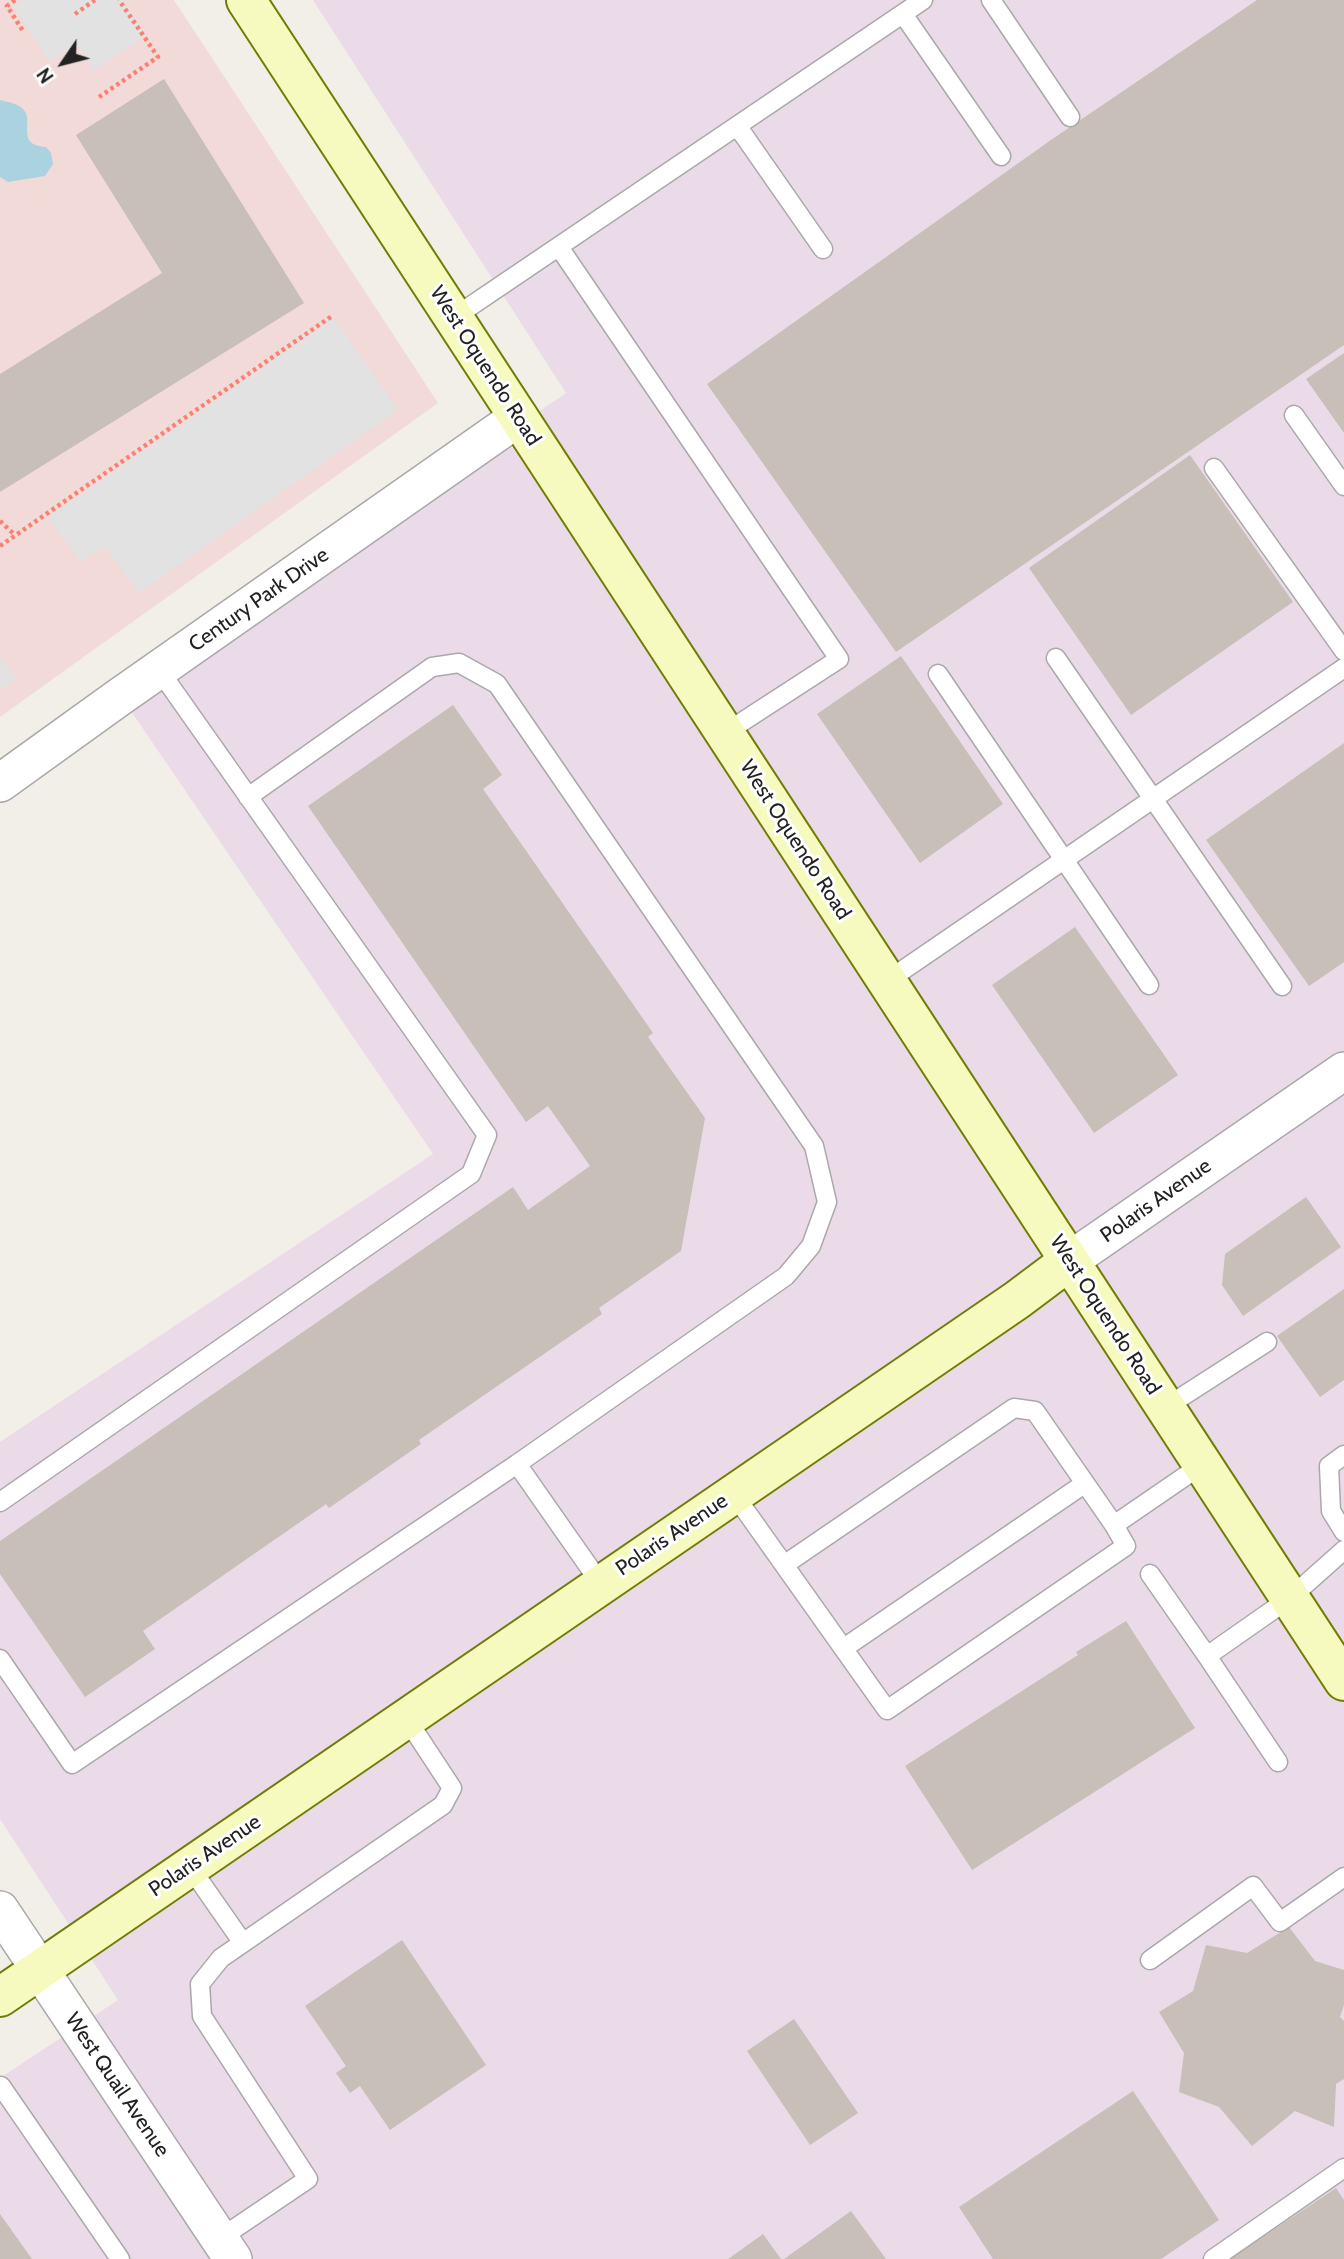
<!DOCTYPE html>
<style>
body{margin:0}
#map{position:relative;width:1344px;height:2259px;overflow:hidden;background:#f2efe9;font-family:Cabin,sans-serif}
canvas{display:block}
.north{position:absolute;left:28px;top:28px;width:70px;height:70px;-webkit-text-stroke:5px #fff;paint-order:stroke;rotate:235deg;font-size:19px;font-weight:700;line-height:28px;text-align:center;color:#222}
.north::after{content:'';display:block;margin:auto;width:24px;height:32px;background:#222;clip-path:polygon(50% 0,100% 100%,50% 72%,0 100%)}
</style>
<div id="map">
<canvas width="1344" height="2259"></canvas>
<div class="north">N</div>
</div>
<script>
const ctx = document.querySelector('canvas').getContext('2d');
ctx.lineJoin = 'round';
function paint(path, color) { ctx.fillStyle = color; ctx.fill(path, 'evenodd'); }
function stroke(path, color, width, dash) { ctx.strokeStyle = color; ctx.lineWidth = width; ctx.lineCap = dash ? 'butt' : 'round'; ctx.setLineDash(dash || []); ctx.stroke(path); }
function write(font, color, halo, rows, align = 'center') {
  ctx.font = font + ' Cabin,sans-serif'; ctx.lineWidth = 6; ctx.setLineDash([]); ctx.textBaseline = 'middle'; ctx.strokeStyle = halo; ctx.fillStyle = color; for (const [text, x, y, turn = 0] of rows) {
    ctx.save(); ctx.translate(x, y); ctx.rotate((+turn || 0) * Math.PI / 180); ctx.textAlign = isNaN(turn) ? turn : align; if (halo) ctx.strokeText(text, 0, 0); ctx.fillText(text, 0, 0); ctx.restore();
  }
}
const commercial = new Path2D(`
 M 0,0 L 174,0 L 438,403 L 0,717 Z`);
const industrial = new Path2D(`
 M 313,0 L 1344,0 L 1344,2259 L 0,2259 L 0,2078 L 118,2000 L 0,1819 L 0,1442 L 433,1154 L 122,698 L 566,393 Z`);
const parking = new Path2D(`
 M 22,0 L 124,0 L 145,36 L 94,71 L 77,44 L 50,62 L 13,6 Z
 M 333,317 L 398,410 L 139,593 L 105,547 L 81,562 L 48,517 Z
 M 0,657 L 17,679 L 0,690 Z`);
const water = new Path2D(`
 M 0,100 C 7,102 16,103 22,108 C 36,120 14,145 46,147 L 51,153 L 53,164 L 45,176 L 8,182 L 0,177 Z`);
const building = new Path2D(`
 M 1257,0 L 1344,0 L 1344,345 L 896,652 L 707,384 L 1051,140 Z
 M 164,79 L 304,303 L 0,492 L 0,374 L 162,273 L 76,135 Z
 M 1344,353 L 1344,433 L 1306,379 Z
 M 1190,455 L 1293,602 L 1131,715 L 1029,568 Z
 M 901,656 L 1003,804 L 920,863 L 817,714 Z
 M 453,705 L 502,775 L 483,789 L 653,1033 L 648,1037 L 705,1118 L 681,1251 L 599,1308 L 602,1314 L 419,1440 L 421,1444 L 329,1508 L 326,1504 L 143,1631 L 155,1649 L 85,1697 L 0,1574 L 0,1541 L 513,1187 L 528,1210 L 590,1166 L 548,1106 L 526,1122 L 308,806 Z
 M 1344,743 L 1344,962 L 1309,986 L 1206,840 Z
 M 1075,927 L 1178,1075 L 1094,1133 L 992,985 Z
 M 1306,1197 L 1341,1247 L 1243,1316 L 1222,1285 L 1225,1254 Z
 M 1344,1289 L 1344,1380 L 1320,1397 L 1277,1336 Z
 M 1126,1621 L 1195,1728 L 972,1870 L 905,1766 L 1078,1655 L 1076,1652 Z
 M 1289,1927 L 1315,1961 L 1344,1970 L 1344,2005 L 1340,2017 L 1344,2021 L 1344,2079 L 1336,2084 L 1334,2127 L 1295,2111 L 1252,2146 L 1219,2107 L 1179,2092 L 1184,2053 L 1159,2012 L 1193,1991 L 1206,1945 L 1247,1953 Z
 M 402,1940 L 486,2065 L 390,2130 L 360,2086 L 350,2093 L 336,2073 L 346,2066 L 305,2006 Z
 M 794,2019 L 858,2113 L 810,2145 L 747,2051 Z
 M 1133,2091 L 1219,2220 L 1161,2259 L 993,2259 L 959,2207 Z
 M 1336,2188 L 1344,2200 L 1344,2259 L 1230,2259 Z
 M 851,2211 L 886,2259 L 784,2259 Z
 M 0,2214 L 32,2259 L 0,2259 Z
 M 763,2234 L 781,2259 L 728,2259 Z`);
const path = new Path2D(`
 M 15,0 L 7,6 L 23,31
 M 75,14 L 95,0
 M 99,97 L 158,57 L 119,0
 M 0,521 L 15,535
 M 0,546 L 332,316`);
const lane = new Path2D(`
 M 991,0 L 1070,117
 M 903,14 L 1001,156
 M 738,127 L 823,249
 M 559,247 L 839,659 L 725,733
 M 453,318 L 923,0
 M 1294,415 L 1344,486
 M 1214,468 L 1344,651
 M 1056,658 L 1282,986
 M 938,674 L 1149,985
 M 248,797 L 432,667 L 459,663 L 497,684 L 814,1146 L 827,1202 L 811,1246 L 786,1276 L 517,1464
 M 887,981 L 1344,668
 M 1166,1407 L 1267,1342
 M 1344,1455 L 1329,1466 L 1331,1511 L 1344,1532
 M 733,1493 L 887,1710 L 1126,1546 L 1114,1525
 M 0,1502 L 471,1174 L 487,1135 L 159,670
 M 784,1565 L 1014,1408 L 1035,1411 L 1114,1525 L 1203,1464
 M 1150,1574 L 1207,1656 L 1290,1598 L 1344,1550
 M 844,1648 L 1084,1484
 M 1207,1656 L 1278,1762
 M 0,1659 L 72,1764 L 517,1464 L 601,1584
 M 190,1867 L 243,1943
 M 1150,1960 L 1253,1886 L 1280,1922 L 1344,1877
 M 1,2086 L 120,2259
 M 219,2239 L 308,2179 L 202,2016 L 200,1984 L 221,1958 L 443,1805 L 452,1788 L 406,1718
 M 1213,2259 L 1344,2168`);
const street = new Path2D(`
 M 0,783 L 118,698 L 519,417
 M 1069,1261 L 1344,1071
 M 0,1910 L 233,2259`);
const secondary = new Path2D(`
 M 246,0 L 1344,1681
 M 0,1997 L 1017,1300 L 1069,1261`);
const streetNames = [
 ["West Oquendo Road",485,366,57],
 ["Century Park Drive",259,600,-35],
 ["West Oquendo Road",795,840,57],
 ["Polaris Avenue",1156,1201,-35],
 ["West Oquendo Road",1105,1315,57],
 ["Polaris Avenue",672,1535,-34],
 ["Polaris Avenue",205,1856,-34],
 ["West Quail Avenue",117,2085,56]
];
paint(commercial, '#f2dad9');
paint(industrial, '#ebdbe8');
paint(parking, '#e2e2e2');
paint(water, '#aad3df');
paint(building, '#c7bfb8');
stroke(lane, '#a9a9a9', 21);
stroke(street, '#a9a9a9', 40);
stroke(secondary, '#707d05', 42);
stroke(path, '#fa8072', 4.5, [3.5, 3.5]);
stroke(lane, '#fff', 18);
stroke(street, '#fff', 37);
stroke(secondary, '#f7fabf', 38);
write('21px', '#222', '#fff', streetNames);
</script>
